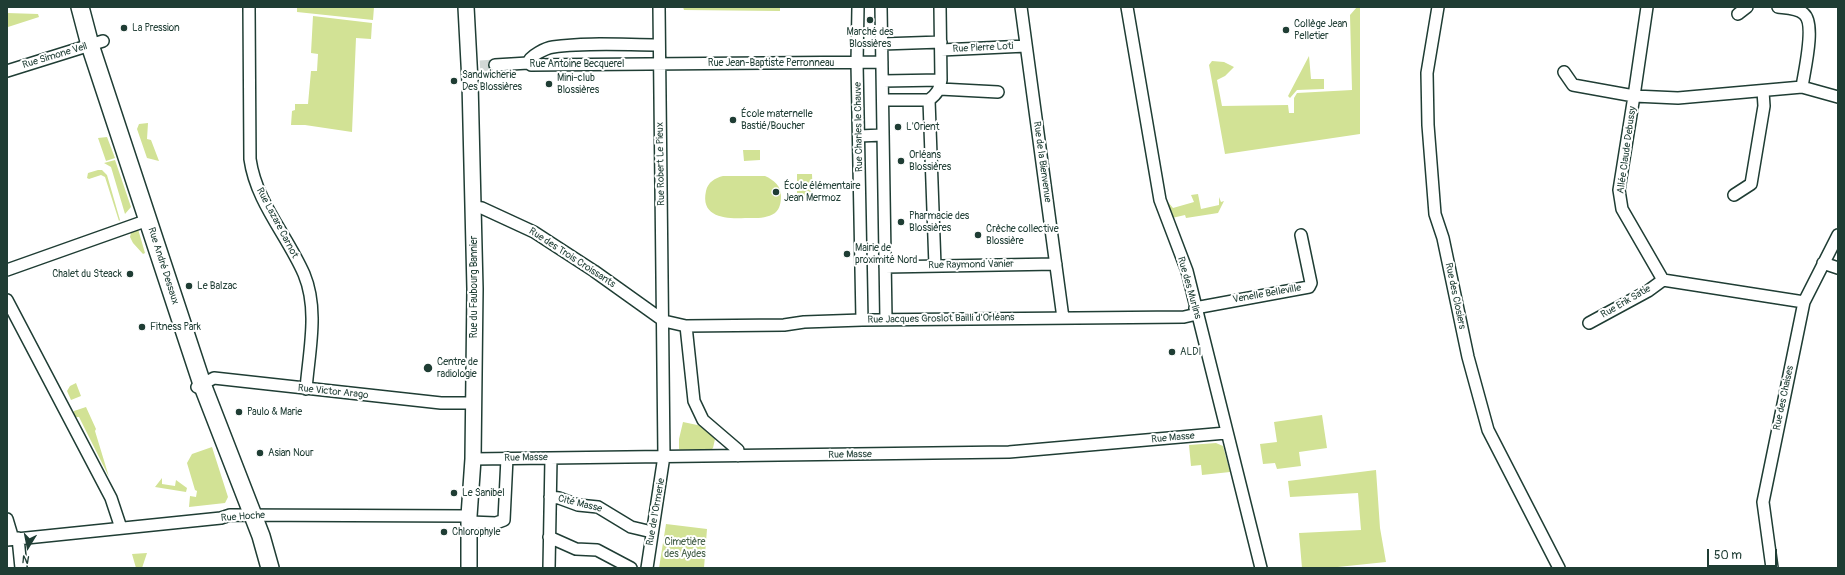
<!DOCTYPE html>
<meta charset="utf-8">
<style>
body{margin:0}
#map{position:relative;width:1845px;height:575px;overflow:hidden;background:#fff;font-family:Pangolin,sans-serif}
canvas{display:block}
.frame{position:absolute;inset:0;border:8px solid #1f3d34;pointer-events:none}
.north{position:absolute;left:8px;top:527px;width:40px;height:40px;-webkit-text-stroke:3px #fff;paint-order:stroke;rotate:190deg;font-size:11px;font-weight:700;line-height:16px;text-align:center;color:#1f3d34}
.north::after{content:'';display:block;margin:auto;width:14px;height:18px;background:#1f3d34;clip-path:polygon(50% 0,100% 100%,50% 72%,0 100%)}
.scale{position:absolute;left:1707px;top:549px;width:70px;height:18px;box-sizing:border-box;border:2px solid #1f3d34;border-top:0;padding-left:5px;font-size:12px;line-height:14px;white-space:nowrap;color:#1f3d34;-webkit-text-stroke:3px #fff;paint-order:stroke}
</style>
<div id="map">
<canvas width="1845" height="575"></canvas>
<div class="frame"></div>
<div class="north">N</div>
<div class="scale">50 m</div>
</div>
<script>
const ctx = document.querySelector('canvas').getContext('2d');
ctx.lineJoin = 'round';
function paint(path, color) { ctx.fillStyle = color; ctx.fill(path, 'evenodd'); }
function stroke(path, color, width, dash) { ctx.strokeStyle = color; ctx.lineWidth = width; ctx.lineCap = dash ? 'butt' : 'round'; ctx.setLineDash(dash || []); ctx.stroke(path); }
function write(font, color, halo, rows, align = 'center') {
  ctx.font = font + ' Pangolin,sans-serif'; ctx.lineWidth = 4; ctx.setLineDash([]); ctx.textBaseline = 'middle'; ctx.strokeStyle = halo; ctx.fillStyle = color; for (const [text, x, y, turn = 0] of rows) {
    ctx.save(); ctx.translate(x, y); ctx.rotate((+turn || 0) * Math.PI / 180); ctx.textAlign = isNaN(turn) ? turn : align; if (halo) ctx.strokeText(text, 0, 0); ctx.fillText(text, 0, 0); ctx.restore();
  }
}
const green = new Path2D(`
 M 297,7 L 374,7 L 373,20 L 297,12 Z
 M 683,7 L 780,7 L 780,11 L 684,10 Z
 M 1357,7 L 1360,7 L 1360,134 L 1225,154 L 1209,65 L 1212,61 L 1224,62 L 1234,67 L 1225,76 L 1217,80 L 1222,106 L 1288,105 L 1289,113 L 1294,113 L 1294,98 L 1297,93 L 1352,90 L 1350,15 Z
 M 7,13 L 38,14 L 39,17 L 8,27 Z
 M 313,16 L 372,23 L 371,39 L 356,38 L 352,132 L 305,125 L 291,125 L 292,111 L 295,110 L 295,104 L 308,104 L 311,71 L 317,71 L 318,54 L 311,53 Z
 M 1309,56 L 1311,79 L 1324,79 L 1324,89 L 1297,90 L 1290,98 L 1288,96 Z
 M 148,123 L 147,139 L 151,140 L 159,161 L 147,158 L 137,129 L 139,124 Z
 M 107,137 L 115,158 L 106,161 L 98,138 Z
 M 743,150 L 760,150 L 760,160 L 744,161 Z
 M 115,160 L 131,207 L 125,214 L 111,167 L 104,163 Z
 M 98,170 L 102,170 L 107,175 L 120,220 L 119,221 L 105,177 L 101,175 L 89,179 L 87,178 L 88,173 Z
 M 797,174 L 812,174 L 813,200 L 797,200 Z
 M 723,176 L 765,176 C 774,180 781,186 781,196 C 781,202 780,209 775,213 C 766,219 755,218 745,218 C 727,219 700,218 706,191 C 708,182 715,178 723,176 Z
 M 1198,194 L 1201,209 L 1219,205 L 1219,197 L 1221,202 L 1224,201 L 1218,213 L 1186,218 L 1185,215 L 1172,218 L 1168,202 L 1173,208 L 1194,202 L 1191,195 Z
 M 138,229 L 145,253 L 143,254 L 133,243 L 130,237 L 131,233 Z
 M 76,383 L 81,396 L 71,400 L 67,391 L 70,386 Z
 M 86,407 L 96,429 L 95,431 L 109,477 L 79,417 L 75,417 L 73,414 L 74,411 Z
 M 1322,415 L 1327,448 L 1299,452 L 1301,466 L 1277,469 L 1275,463 L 1263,464 L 1260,444 L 1277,442 L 1274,422 Z
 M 683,422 L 702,426 L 715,439 L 713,448 L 710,451 L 682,451 L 679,449 L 679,439 Z
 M 1216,443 L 1223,446 L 1230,472 L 1202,475 L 1201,465 L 1191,466 L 1189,445 Z
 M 212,447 L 228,497 L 225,503 L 189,507 L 190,496 L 196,497 L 197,491 L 195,490 L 187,463 L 192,454 Z
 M 1376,470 L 1380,528 L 1386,562 L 1328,568 L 1302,568 L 1299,533 L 1361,530 L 1358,493 L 1290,497 L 1288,481 Z
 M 162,478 L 162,484 L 175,486 L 176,480 L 187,488 L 186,492 L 155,487 Z
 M 666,524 L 707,529 L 704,568 L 659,568 Z
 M 147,553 L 142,568 L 136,568 L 132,554 Z`);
const minorTunnel = new Path2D(`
 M 480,66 L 495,65`);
const minor = new Path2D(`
 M 249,7 L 250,159 C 256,202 287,235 304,274 C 319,310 309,351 306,389
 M 858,7 L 857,63 L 862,320
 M 881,7 L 886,319
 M 1021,7 L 1063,318
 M 1127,7 L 1160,200 L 1187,271 L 1261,568
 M 1438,7 L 1427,73 L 1428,125 L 1435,214 L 1443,238 L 1468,357 L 1488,430 L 1559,568
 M 1778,7 C 1786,8 1798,8 1804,14 C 1816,24 1804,72 1802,87
 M 1738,14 L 1747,7
 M 882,44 L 941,42
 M 941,50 L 1026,46
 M 528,63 C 529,56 546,48 553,47 C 587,42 625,45 659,45
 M 495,65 L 528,63 L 531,65 L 882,62
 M 7,71 L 103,41
 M 1564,72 L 1573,85 L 1634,96 L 1647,7
 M 883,81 L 941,80
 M 940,89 L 998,92
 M 883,100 L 929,100
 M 859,136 L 883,135
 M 1734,195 L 1751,184 L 1764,106 L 1763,91
 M 474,207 L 482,208 L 534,232 L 594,271 L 664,321 L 686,326 L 784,325 L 804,322 L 862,320 L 1184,317 L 1197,314
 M 1823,263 L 1838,268
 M 935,266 L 929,100 C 937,94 940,89 941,80 L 940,7
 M 885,267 L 1056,264
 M 7,270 L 148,220
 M 7,300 L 111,498 L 121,528
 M 1804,302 L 1663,280 L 1622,209 L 1619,190 L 1634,96 L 1678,98 L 1802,87 L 1838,97
 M 1195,308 L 1309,287 L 1311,283 L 1301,235
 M 1589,323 L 1648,291 L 1663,280
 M 686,326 L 694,401 L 703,420 L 738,450 L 738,456
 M 197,387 L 214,378 L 441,403 L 473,403
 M 473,459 L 1009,452 L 1226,433
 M 550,497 L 559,498 L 578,505 L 598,507 L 631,527 L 652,532
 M 7,519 L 13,539
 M 470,522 L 496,523 L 504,520 L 507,458
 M 549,537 L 576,549 L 597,550 L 631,568
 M 18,538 L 21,568
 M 7,540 L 221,518 L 230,515 L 469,516
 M 549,568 L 551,458
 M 647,568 L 664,456 L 659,7
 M 1772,568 L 1763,502 L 1804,302 L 1838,235`);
const secondary = new Path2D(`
 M 466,7 L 470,82 L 475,289 L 473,459 L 469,516 L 469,568`);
const primary = new Path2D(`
 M 80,7 L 90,45 L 202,384 L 261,536 L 270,568`);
const markers = [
 [870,20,4,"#1f3d34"],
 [124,28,4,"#1f3d34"],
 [1286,30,4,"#1f3d34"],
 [454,81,4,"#1f3d34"],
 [549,84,4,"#1f3d34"],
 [733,120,4,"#1f3d34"],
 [898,127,4,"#1f3d34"],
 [901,161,4,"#1f3d34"],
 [776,192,4,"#1f3d34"],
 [901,222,4,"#1f3d34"],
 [978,235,4,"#1f3d34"],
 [847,254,4,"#1f3d34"],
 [130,274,4,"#1f3d34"],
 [189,286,4,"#1f3d34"],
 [142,327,4,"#1f3d34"],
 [1172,352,4,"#1f3d34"],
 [428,368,5,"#1f3d34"],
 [239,412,4,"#1f3d34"],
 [260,453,4,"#1f3d34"],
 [454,493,4,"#1f3d34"],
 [444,532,4,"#1f3d34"]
];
const poiNames = [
 ["Collège Jean",1294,24],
 ["Pelletier",1294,36],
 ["La Pression",132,28],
 ["Marché des",870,32,"center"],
 ["Blossières",870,44,"center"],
 ["Sandwicherie",462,75],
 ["Des Blossières",462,87],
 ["Mini-club",557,78],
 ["Blossières",557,90],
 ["École maternelle",741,114],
 ["Bastié/Boucher",741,126],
 ["L'Orient",906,127],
 ["Orléans",909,155],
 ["Blossières",909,167],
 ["École élémentaire",784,186],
 ["Jean Mermoz",784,198],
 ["Pharmacie des",909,216],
 ["Blossières",909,228],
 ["Crèche collective",986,229],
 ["Blossière",986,241],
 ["Mairie de",855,248],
 ["proximité Nord",855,260],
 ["Chalet du Steack",122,274,"right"],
 ["Le Balzac",197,286],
 ["Fitness Park",150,327],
 ["ALDI",1180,352],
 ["Centre de",437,362],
 ["radiologie",437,374],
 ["Paulo & Marie",247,412],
 ["Asian Nour",268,453],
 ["Le Sanibel",462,493],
 ["Chlorophyle",452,532]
];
const streetNames = [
 ["Rue Pierre Loti",983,48,-3],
 ["Rue Simone Veil",55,56,-17],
 ["Rue Jean-Baptiste Perronneau",771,63],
 ["Rue Antoine Becquerel",577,64],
 ["Rue Charles le Chauve",859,127,-91],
 ["Allée Claude Debussy",1627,150,-82],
 ["Rue de la Bienvenue",1042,162,82],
 ["Rue Robert Le Pieux",661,164,-91],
 ["Rue Lazare Carnot",277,223,62],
 ["Rue des Trois Croissants",572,258,33],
 ["Rue Raymond Vanier",971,265,-1],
 ["Rue André Dessaux",163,266,72],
 ["Rue du Faubourg Bannier",474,287,-90],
 ["Rue des Murlins",1189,288,74],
 ["Venelle Belleville",1267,294,-10],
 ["Rue des Closiers",1455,296,78],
 ["Rue Erik Satie",1626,302,-30],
 ["Rue Jacques Groslot Bailli d'Orléans",941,319,-1],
 ["Rue Victor Arago",333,392,6],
 ["Rue des Chaises",1784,398,-78],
 ["Rue Masse",1173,438,-5],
 ["Rue Masse",850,455,-1],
 ["Rue Masse",526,458,-1],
 ["Cité Masse",580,504,14],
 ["Rue de l'Ormerie",656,512,-80],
 ["Rue Hoche",243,517,-4]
];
const parkNames = [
 ["Cimetière",685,542],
 ["des Aydes",685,554]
];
paint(green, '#d2e295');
stroke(minorTunnel, '#d2d8d6', 11, [11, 5.5]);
stroke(minor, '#1f3d34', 14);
stroke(secondary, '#1f3d34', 18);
stroke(primary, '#1f3d34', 20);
stroke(minor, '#fff', 11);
stroke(secondary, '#fff', 15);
stroke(primary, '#fff', 17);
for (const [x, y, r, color] of markers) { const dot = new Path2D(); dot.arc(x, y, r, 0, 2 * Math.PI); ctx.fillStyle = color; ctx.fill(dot); stroke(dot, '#fff', 1.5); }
write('10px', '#1f3d34', '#fff', poiNames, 'left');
write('10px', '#1f3d34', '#fff', streetNames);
write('10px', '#435e47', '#fff', parkNames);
</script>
